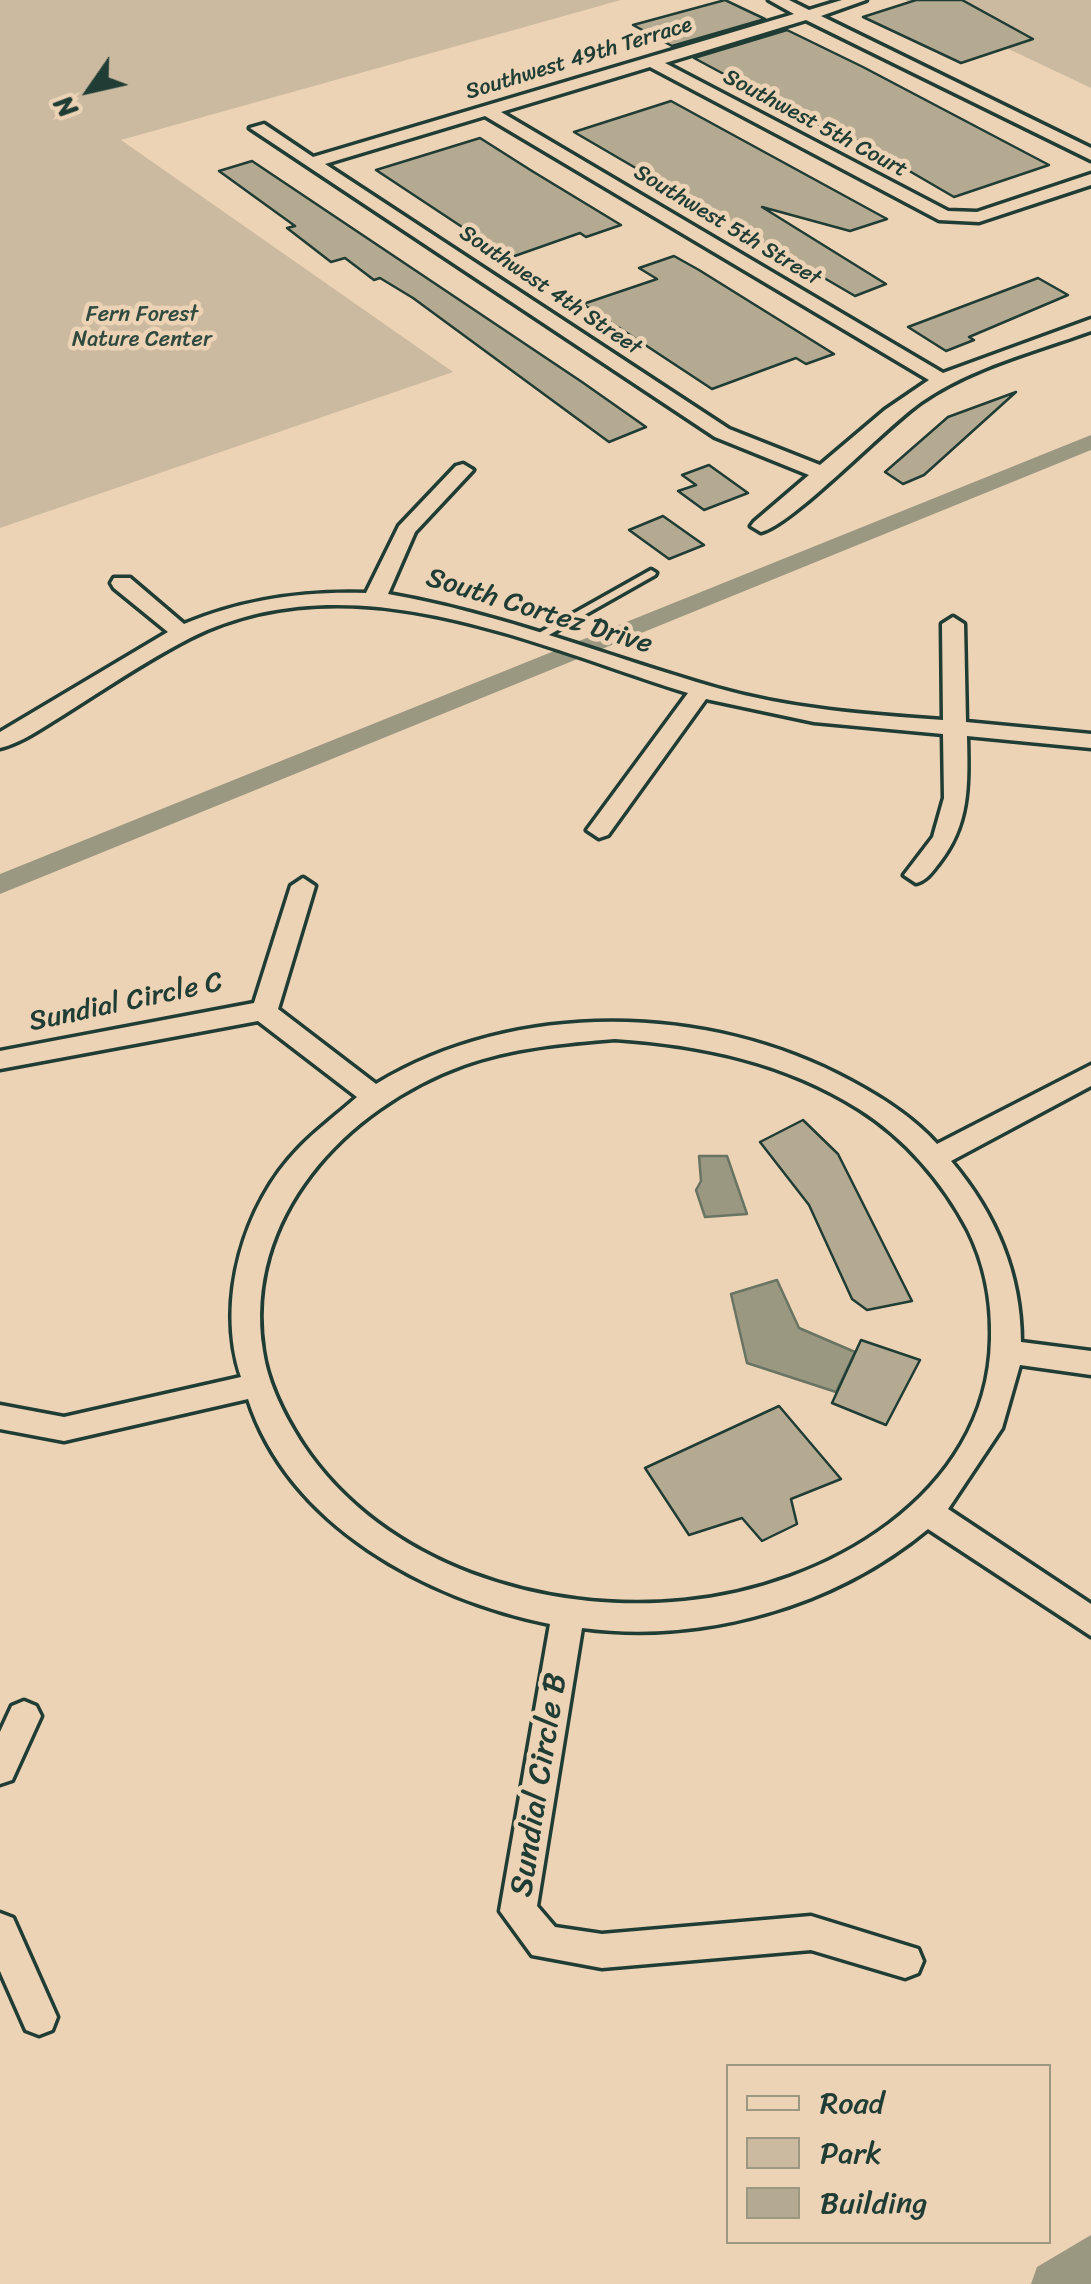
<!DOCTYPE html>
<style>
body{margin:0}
#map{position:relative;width:1091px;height:2284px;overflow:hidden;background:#edd3b5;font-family:Sriracha,sans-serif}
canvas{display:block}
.legend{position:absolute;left:726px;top:2064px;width:325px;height:180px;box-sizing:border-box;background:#edd3b5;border:2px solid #9b9781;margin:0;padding:12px 18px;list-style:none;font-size:30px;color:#1f3d34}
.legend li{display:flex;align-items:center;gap:20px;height:50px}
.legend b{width:50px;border:2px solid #9b9781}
.north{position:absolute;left:40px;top:40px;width:100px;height:100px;-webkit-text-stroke:8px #edd3b5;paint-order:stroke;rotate:236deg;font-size:28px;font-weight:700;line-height:40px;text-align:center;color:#1f3d34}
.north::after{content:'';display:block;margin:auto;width:35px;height:45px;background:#1f3d34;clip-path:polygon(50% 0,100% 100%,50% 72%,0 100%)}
</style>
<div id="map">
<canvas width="1091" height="2284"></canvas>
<ul class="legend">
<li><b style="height:12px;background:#edd3b5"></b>Road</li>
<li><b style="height:28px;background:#cbbaa0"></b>Park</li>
<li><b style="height:28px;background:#b4a991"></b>Building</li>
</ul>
<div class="north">N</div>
</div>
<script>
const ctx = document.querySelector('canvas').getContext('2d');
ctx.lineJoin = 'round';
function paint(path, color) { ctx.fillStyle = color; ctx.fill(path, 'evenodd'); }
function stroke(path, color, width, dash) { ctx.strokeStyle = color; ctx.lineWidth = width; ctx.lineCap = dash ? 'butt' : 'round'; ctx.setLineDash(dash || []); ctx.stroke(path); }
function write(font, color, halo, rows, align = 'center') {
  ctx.font = font + ' Sriracha,sans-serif'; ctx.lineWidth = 9; ctx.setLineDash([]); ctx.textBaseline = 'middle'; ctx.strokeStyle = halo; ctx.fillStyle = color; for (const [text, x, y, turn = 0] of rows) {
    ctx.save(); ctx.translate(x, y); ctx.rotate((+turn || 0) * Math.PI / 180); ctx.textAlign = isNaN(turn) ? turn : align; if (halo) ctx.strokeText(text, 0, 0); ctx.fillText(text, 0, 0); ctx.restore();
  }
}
const green = new Path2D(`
 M 0,0 L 621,0 L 121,140 L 453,372 L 0,528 Z
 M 905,0 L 1091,0 L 1091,88 Z`);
const water = new Path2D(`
 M 699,1156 L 727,1156 L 747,1214 L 705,1217 L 696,1190 L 701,1181 Z
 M 777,1280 L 799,1328 L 855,1352 L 836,1392 L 747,1363 L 731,1294 Z`);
const canal = new Path2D(`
 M 1091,435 L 1091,450 L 0,894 L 0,874 Z
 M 1091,2235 L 1091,2284 L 1031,2284 L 1037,2267 Z`);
const building = new Path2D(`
 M 725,0 L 765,19 L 672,46 L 633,25 Z
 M 916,0 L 962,0 L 1033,39 L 961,63 L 863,17 Z
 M 787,30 L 863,67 L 1049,165 L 954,197 L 832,126 L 824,128 L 694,58 Z
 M 671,101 L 887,219 L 850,231 L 762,207 L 886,284 L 855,296 L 574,132 Z
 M 480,138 L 532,171 L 621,225 L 586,237 L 580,233 L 509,258 L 376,170 Z
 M 252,161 L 582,382 L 646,427 L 609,442 L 413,298 L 380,278 L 374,280 L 345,258 L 331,262 L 287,228 L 295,226 L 219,171 Z
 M 674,256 L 699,270 L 834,354 L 806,364 L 796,358 L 712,389 L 583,304 L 657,279 L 639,268 Z
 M 1038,278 L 1068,295 L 969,337 L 974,340 L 946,351 L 908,327 Z
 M 1016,392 L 924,475 L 903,484 L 885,472 L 948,417 Z
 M 709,465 L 748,493 L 704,510 L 678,491 L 696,485 L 682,475 Z
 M 663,516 L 704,545 L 669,559 L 629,530 Z
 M 803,1120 L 838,1154 L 912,1301 L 867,1310 L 852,1299 L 809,1205 L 760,1142 Z
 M 861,1340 L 920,1360 L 886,1425 L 832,1403 Z
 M 779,1406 L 841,1479 L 791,1499 L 797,1524 L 762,1541 L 742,1518 L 689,1535 L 645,1468 Z`);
const service = new Path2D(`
 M 651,570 L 656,573 L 655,575 L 540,640 L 536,641 L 530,638 Z`);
const minor = new Path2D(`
 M 769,0 L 789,0 L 809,10 L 842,0 L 866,0 L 821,16 L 1091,148 L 1091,160 L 806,20 L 665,63 L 948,211 L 977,212 L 1091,174 L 1091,185 L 979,222 L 939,220 L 650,67 L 501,112 L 943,373 L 1091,319 L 1091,331 C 1033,352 972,367 921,402 C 884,428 792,525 761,532 L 751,526 L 754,522 L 809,475 L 715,437 L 250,128 L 264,124 L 313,157 L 794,14 ZM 485,116 L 929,380 L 885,410 L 820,465 L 729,429 L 325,164 Z
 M 463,464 L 473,470 L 415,532 L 388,594 C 502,614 606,656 717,688 C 791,709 867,715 943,720 L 942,624 L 953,617 L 964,624 L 966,722 L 1091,734 L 1091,748 L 967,736 C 968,784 970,824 939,863 C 932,872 927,880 916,883 L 904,875 L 933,837 L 944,798 L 943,734 L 814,722 L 706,699 L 608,835 L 599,838 L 587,830 L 688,693 C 531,644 351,557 190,638 C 145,661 103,690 60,717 C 42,728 21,743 0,748 L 0,732 L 168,632 L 114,588 L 111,583 L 114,578 L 130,578 L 184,624 C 244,599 303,591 366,593 L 399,526 L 456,466 Z
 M 303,878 L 315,886 L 278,1009 L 376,1084 C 516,999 710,1004 851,1081 C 881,1097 914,1118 937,1144 L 1091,1065 L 1091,1086 L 951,1161 C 995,1213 1021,1273 1021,1342 L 1091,1351 L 1091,1375 L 1020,1365 L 1002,1428 L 948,1509 L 1091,1604 L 1091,1636 L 928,1529 C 834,1607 703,1644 582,1628 L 537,1906 L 555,1927 L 602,1934 L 811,1916 L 918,1949 L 923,1961 L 918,1973 L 905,1978 L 811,1950 L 602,1968 L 532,1955 L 500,1911 L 550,1624 C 427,1599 289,1526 248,1399 L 64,1441 L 0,1429 L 0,1405 L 64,1417 L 241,1377 C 216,1301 243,1205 299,1148 C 316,1130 338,1114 357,1097 L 258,1021 L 0,1069 L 0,1051 L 254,1003 L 291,886 ZM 615,1039 C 702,1045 784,1062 859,1109 C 905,1138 943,1182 968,1230 C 985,1264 992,1301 991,1339 C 988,1496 824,1588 684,1601 C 544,1615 384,1566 303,1445 C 285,1417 268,1385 263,1351 C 242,1218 345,1108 464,1065 C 512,1048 564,1043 615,1039 Z
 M 24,1701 L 36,1706 L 41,1716 L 12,1780 L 0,1784 L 0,1732 L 12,1706 Z
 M 0,1913 L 13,1918 L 57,2017 L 52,2030 L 39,2035 L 26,2030 L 0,1971 Z`);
const farStreetnames = [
 ["Southwest 49th Terrace",579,59,-17],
 ["Southwest 5th Court",815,124,28],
 ["Southwest 5th Street",727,226,31],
 ["Southwest 4th Street",550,291,34]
];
const farParknames = [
 ["Fern Forest",142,315],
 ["Nature Center",142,340]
];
const streetNames = [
 ["South Cortez Drive",539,612,17],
 ["Sundial Circle C",126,1003,-12]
];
const nearStreetnames = [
 ["Sundial Circle B",540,1785,-81]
];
paint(green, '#cbbaa0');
paint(water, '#9b9882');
stroke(water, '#697463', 2.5);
paint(canal, '#9b9882');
paint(building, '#b4a991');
stroke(building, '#1f3d34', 2.5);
stroke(service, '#1f3d34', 7);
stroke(minor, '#1f3d34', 7);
paint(service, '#edd3b5');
paint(minor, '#edd3b5');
write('22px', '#1f3d34', '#edd3b5', farStreetnames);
write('22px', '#304a3f', '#edd3b5', farParknames);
write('28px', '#1f3d34', '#edd3b5', streetNames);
write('32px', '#1f3d34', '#edd3b5', nearStreetnames);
</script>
